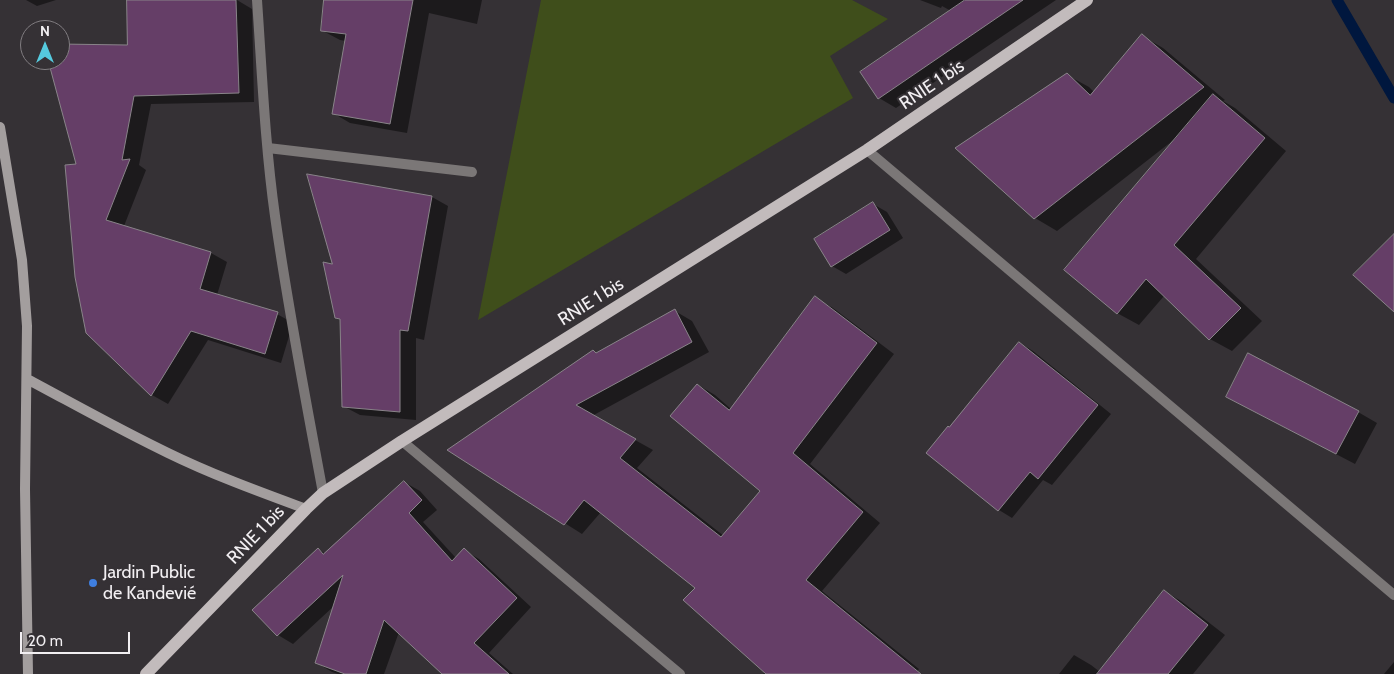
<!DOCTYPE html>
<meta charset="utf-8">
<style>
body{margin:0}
#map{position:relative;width:1394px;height:674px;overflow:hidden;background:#353135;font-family:Cabin,sans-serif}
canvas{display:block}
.north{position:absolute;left:20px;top:20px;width:50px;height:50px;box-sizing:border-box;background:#353135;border:1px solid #817d81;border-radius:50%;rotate:0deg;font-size:14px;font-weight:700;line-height:20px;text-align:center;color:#f2eff2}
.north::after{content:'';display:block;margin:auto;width:18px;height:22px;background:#55cade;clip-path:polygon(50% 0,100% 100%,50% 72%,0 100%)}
.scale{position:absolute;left:20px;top:632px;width:110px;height:22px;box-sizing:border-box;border:2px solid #f2eff2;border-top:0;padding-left:6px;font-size:15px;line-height:18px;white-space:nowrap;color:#f2eff2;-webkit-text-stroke:4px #353135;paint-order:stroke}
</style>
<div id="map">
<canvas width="1394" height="674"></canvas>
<div class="north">N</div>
<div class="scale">20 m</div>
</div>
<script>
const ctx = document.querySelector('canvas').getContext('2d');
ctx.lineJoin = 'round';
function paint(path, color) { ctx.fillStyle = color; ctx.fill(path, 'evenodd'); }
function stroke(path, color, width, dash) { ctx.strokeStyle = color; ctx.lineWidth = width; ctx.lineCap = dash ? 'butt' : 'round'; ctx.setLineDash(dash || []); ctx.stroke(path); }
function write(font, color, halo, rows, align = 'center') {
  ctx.font = font + ' Cabin,sans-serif'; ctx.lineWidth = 4; ctx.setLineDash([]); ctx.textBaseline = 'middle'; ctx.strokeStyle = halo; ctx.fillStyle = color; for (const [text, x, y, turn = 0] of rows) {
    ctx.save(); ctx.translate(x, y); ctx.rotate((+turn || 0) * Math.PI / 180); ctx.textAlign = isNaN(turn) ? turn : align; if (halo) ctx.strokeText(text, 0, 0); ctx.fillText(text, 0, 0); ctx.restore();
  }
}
const green = new Path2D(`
 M 541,0 L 852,0 L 888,19 L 830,56 L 853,98 L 478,320 Z`);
const shadow = new Path2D(`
 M 26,0 L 56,0 L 37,6 Z
 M 128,0 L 237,0 L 252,9 L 254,102 L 151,104 L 139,165 L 146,170 L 124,226 L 211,253 L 227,262 L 217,295 L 277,314 L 293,323 L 281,363 L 208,340 L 168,404 L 152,395 L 77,165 L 49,60 L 60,60 L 60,45 L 128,46 Z
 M 326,0 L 482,0 L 477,24 L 429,13 L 407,133 L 350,123 L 333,113 L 346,41 L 340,40 L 323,31 Z
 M 920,0 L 1056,0 L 896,108 L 879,98 L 951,11 L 942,6 L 941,8 Z
 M 1142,36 L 1163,48 L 1225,100 L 1223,101 L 1235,108 L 1286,151 L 1196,259 L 1262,321 L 1232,351 L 1210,339 L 1164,296 L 1139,325 L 1117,313 L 1176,138 L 1057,231 L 1035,218 L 957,148 L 1067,75 L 1089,87 L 1094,92 Z
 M 432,197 L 448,206 L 424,340 L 416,338 L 416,420 L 360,415 L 343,406 L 341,320 L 336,317 Z
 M 873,204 L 887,212 L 903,238 L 846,274 L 832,266 Z
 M 815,298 L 833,308 L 894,354 L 810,464 L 880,523 L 822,591 L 919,669 L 915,674 L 763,674 L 765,672 L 697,588 L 601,512 L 582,534 L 449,450 L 593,351 L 597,353 L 675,311 L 692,321 L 709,352 L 592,416 L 653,450 L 637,468 L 724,536 L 762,491 L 698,385 L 715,395 L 731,409 Z
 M 1020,343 L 1033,351 L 1111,414 L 1052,485 L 1043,480 L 1012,518 L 999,510 Z
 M 1227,397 L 1358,412 L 1377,423 L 1355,464 Z
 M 404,482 L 420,491 L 437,510 L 423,522 L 456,558 L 464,550 L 479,559 L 531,607 L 489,653 L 513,674 L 444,674 L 399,632 L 384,674 L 338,674 L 332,672 L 317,663 L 334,606 L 293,644 L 278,635 L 318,549 L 326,554 Z
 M 1164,591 L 1181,601 L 1225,635 L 1193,674 L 1059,674 L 1074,655 L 1091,665 L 1100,672 Z
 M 1394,662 L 1394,674 L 1384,674 Z`);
const stream = new Path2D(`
 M 1337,0 L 1394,98`);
const building = new Path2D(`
 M 127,0 L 236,0 L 239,93 L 134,96 L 122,160 L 130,159 L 106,220 L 211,252 L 200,289 L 278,312 L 265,354 L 191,331 L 151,396 L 86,333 L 75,277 L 65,165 L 76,164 L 48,60 L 60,60 L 60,44 L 127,45 Z
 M 324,0 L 413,0 L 390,124 L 332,114 L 346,34 L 321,31 Z
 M 965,0 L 1023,0 L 878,99 L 860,72 Z
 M 1142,34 L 1204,87 L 1034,219 L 955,148 L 1067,73 L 1090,95 Z
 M 1213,94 L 1265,138 L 1174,245 L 1241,308 L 1209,340 L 1146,279 L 1117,314 L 1064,270 Z
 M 307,174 L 432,196 L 408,331 L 400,330 L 400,412 L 342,407 L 340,319 L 335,318 L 323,262 L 332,264 Z
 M 873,202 L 890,230 L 831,267 L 814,239 Z
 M 1394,234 L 1394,312 L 1353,275 Z
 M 815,296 L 877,343 L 793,453 L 863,512 L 806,580 L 921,674 L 766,674 L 683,600 L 695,588 L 584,500 L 564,525 L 447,450 L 593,350 L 596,353 L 675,309 L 692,342 L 576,405 L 636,439 L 620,458 L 721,537 L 760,491 L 670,416 L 697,384 L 729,410 Z
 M 1019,342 L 1098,405 L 1038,479 L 1030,472 L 998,511 L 926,453 L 948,426 L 949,427 Z
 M 1248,353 L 1359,411 L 1336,454 L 1226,397 Z
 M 404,481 L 422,500 L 409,513 L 452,561 L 464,548 L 517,598 L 474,643 L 509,674 L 442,674 L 384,620 L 366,674 L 345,674 L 315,663 L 343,575 L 277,636 L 252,610 L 318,548 L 323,554 Z
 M 1164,590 L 1208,625 L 1168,674 L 1097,674 Z`);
const lane = new Path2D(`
 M 268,148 L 472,172`);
const street = new Path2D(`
 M 257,0 C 262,72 265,145 275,216 C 288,309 306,401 323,493
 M 867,150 L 1394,595
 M 402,441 L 680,674`);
const secondary = new Path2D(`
 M 0,127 L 22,260 L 27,326 L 25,489 L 28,674
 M 27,379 C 74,404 120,430 168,453 C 213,475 260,492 306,509`);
const primary = new Path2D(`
 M 146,674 L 306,509 L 323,493 L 402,441 L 867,150 L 1087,0`);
const markers = [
 [93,583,5,"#3f7fe0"]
];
const streetNames = [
 ["RNIE 1 bis",932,85,-34],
 ["RNIE 1 bis",591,302,-32],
 ["RNIE 1 bis",256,535,-46]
];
const poiNames = [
 ["Jardin Public",103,573],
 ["de Kandevié",103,594]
];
paint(green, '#3f4e1b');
paint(shadow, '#0007');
stroke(stream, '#00173e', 11);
paint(building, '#653e67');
stroke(building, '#898489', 1);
stroke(lane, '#7b7777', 10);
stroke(street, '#7b7777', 10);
stroke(secondary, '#a39e9e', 10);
stroke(primary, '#c2bbbc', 12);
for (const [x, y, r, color] of markers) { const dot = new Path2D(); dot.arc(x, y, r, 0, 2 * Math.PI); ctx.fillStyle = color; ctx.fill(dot); stroke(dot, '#353135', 2); }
write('18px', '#f2eff2', '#353135', streetNames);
write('18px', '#f2eff2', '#353135', poiNames, 'left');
</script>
